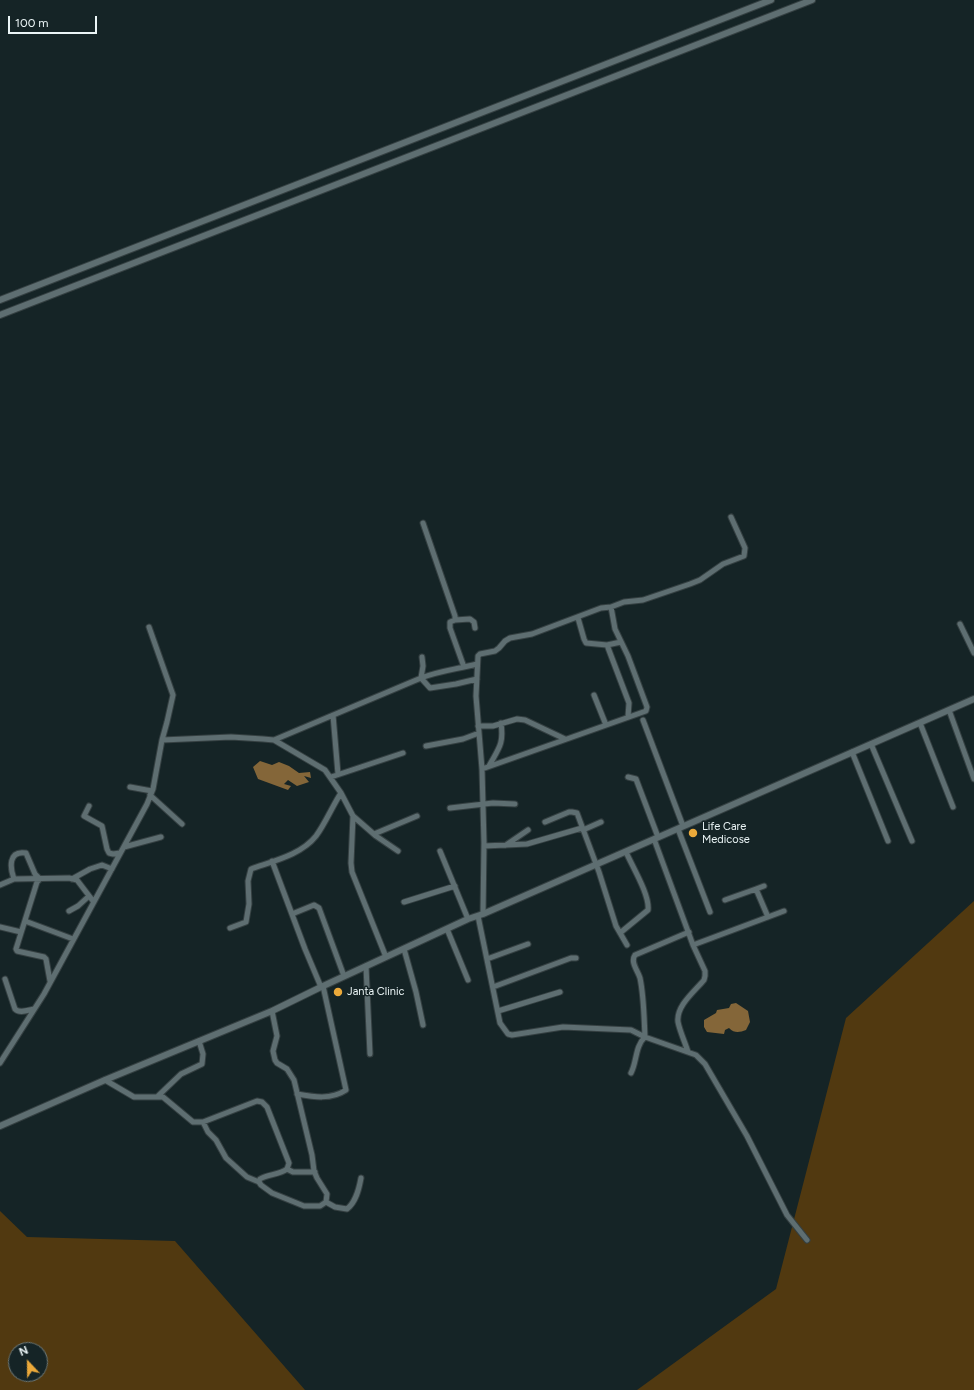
<!DOCTYPE html>
<style>
body{margin:0}
#map{position:relative;width:974px;height:1390px;overflow:hidden;background:#152426;font-family:Figtree,sans-serif}
canvas{display:block}
.north{position:absolute;left:8px;top:1342px;width:40px;height:40px;box-sizing:border-box;background:#152426;border:1px solid #6b7879;border-radius:50%;rotate:338deg;font-size:11px;font-weight:700;line-height:16px;text-align:center;color:#ebf5f6}
.north::after{content:'';display:block;margin:auto;width:14px;height:18px;background:#eba93a;clip-path:polygon(50% 0,100% 100%,50% 72%,0 100%)}
.scale{position:absolute;left:8px;top:16px;width:89px;height:18px;box-sizing:border-box;border:2px solid #ebf5f6;border-top:0;padding-left:5px;font-size:12px;line-height:14px;white-space:nowrap;color:#ebf5f6;-webkit-text-stroke:3px #152426;paint-order:stroke}
</style>
<div id="map">
<canvas width="974" height="1390"></canvas>
<div class="north">N</div>
<div class="scale">100 m</div>
</div>
<script>
const ctx = document.querySelector('canvas').getContext('2d');
ctx.lineJoin = 'round';
function paint(path, color) { ctx.fillStyle = color; ctx.fill(path, 'evenodd'); }
function stroke(path, color, width, dash) { ctx.strokeStyle = color; ctx.lineWidth = width; ctx.lineCap = dash ? 'butt' : 'round'; ctx.setLineDash(dash || []); ctx.stroke(path); }
function write(font, color, halo, rows, align = 'center') {
  ctx.font = font + ' Figtree,sans-serif'; ctx.lineWidth = 3; ctx.setLineDash([]); ctx.textBaseline = 'middle'; ctx.strokeStyle = halo; ctx.fillStyle = color; for (const [text, x, y, turn = 0] of rows) {
    ctx.save(); ctx.translate(x, y); ctx.rotate((+turn || 0) * Math.PI / 180); ctx.textAlign = isNaN(turn) ? turn : align; if (halo) ctx.strokeText(text, 0, 0); ctx.fillText(text, 0, 0); ctx.restore();
  }
}
const green = new Path2D(`
 M 974,901 L 974,1390 L 637,1390 L 776,1289 L 846,1018 Z
 M 0,1211 L 27,1237 L 175,1241 L 305,1390 L 0,1390 ZM 16,1350 L 40,1350 L 40,1374 L 16,1374 Z`);
const water = new Path2D(`
 M 260,761 L 272,765 L 279,762 L 289,766 L 299,773 L 310,772 L 311,778 L 304,776 L 309,782 L 297,786 L 288,780 L 284,784 L 291,786 L 288,790 L 258,779 L 253,767 Z
 M 736,1003 L 748,1011 L 750,1022 L 746,1030 C 740,1032 735,1034 729,1028 L 725,1030 L 724,1034 L 707,1032 L 704,1027 L 704,1020 L 716,1013 L 717,1010 L 729,1008 L 731,1004 Z`);
const minor = new Path2D(`
 M 423,523 L 455,616 L 455,620 L 450,622 L 450,628 L 464,667
 M 578,618 L 584,639 L 586,643 L 607,645 L 621,642
 M 455,620 L 470,619 L 474,622 L 475,628
 M 960,624 L 974,653
 M 607,645 L 629,703 L 628,717
 M 477,679 L 456,684 L 430,688 L 421,678 C 439,671 458,669 477,664
 M 594,695 L 606,725
 M 949,710 L 974,779
 M 333,715 L 338,774
 M 643,720 L 683,826
 M 920,723 L 953,807
 M 478,726 L 493,726 L 517,719 L 525,720 L 565,739
 M 162,740 L 231,737 L 263,739 L 274,740 L 325,770 L 341,793 C 333,805 325,824 316,836 C 301,855 273,861 251,869 L 248,881 L 249,904 L 246,922 L 230,928
 M 274,740 L 421,678 L 423,666 L 422,657
 M 871,744 L 912,841
 M 426,746 L 463,739 L 479,733
 M 852,752 L 888,841
 M 489,766 C 499,748 504,744 501,723
 M 482,769 L 646,711 L 647,707 L 628,656 L 615,629 L 611,607
 M 331,777 L 403,753
 M 628,777 L 636,779 L 658,837
 M 130,787 L 152,791
 M 341,793 L 353,816 L 376,836 L 398,851
 M 150,795 L 182,824
 M 89,806 L 84,816 L 102,826 L 107,849 L 109,853 L 113,854 L 120,853
 M 450,808 L 493,803 L 515,804
 M 353,816 L 351,863 L 352,872 L 386,957
 M 545,822 L 569,812 L 572,812 L 577,813 L 599,872 L 616,926 L 627,945
 M 678,829 L 710,912
 M 583,830 L 601,822
 M 374,834 L 417,816
 M 654,839 L 693,945 L 705,971 L 705,976 L 704,980 C 694,992 676,1006 678,1022 C 680,1032 685,1042 688,1052
 M 506,845 L 528,830
 M 484,846 L 527,844 L 582,828
 M 124,847 L 161,837
 M 440,851 L 468,919
 M 272,861 L 305,949 L 321,987
 M 14,879 C 10,868 8,850 26,853 L 35,874 L 40,879
 M 40,879 L 37,882 L 16,949 L 17,951 L 44,957 L 46,959 L 50,981
 M 72,879 L 90,869 L 102,865 L 112,869
 M 0,885 L 14,879 L 69,878 L 77,880 L 93,901
 M 756,889 L 764,886
 M 725,900 L 756,889 L 768,917
 M 404,902 L 455,886
 M 69,911 L 78,906 L 89,896
 M 292,914 L 314,905 L 319,908 L 344,976
 M 483,914 L 484,843 L 482,769 L 476,696 L 478,656 L 480,654 L 495,651 L 499,648 L 505,641 L 510,638 L 532,634 L 601,608 L 611,607 L 624,602 L 643,600 L 690,584 L 700,580 L 723,564 L 744,556 L 745,548 L 731,517
 M 478,916 L 500,1023 L 508,1034 L 512,1035 L 563,1027 L 631,1030 L 645,1037 L 696,1055 L 705,1064 L 747,1136 L 787,1215 L 807,1240
 M 25,921 L 73,939
 M 0,927 L 21,932
 M 447,929 L 468,980
 M 620,933 L 648,910 C 650,895 632,866 626,852
 M 693,945 L 784,911
 M 404,949 L 416,992 L 423,1025
 M 487,959 L 528,944
 M 366,966 L 370,1054
 M 5,979 L 15,1009 C 20,1014 28,1010 34,1009
 M 493,987 L 571,958 L 576,958
 M 498,1011 L 560,992
 M 0,1063 L 44,994 L 147,804 L 153,789 L 162,740 L 167,722 L 173,695 L 149,627
 M 631,1073 C 637,1062 635,1046 645,1037 C 644,1018 644,997 640,978 C 638,971 630,962 635,955 L 689,932
 M 105,1080 L 134,1097 L 163,1097 L 193,1122 L 203,1122 L 257,1101 L 262,1102 L 267,1107 L 289,1163 L 287,1169 C 279,1175 268,1174 260,1179 L 259,1182
 M 297,1094 C 314,1097 331,1100 346,1090 L 323,986
 M 158,1096 L 181,1074 L 202,1064 L 203,1054 L 199,1041
 M 203,1122 L 208,1132 L 216,1140 L 226,1158 L 247,1177 L 259,1182 L 261,1185 L 272,1193 L 304,1206 L 320,1206 L 326,1202 L 327,1194 L 317,1178 L 314,1171 L 312,1155 L 294,1080 L 287,1069 L 277,1063 L 275,1060 L 273,1051 L 277,1036 L 272,1011
 M 287,1169 L 293,1172 L 315,1172
 M 326,1202 L 335,1207 L 347,1209 C 356,1202 359,1189 361,1178`);
const tertiary = new Path2D(`
 M 0,300 L 771,0
 M 0,315 L 812,0
 M 0,1126 L 105,1080 L 272,1011 L 321,987 L 468,919 L 483,914 L 974,699`);
const markers = [
 [693,833,5,"#eba93a"],
 [338,992,5,"#eba93a"]
];
const poiNames = [
 ["Life Care",702,827],
 ["Medicose",702,840],
 ["Janta Clinic",347,992]
];
paint(green, '#513910');
paint(water, '#846639');
stroke(minor, '#354042', 7);
stroke(tertiary, '#354042', 8);
stroke(minor, '#5e6e71', 5);
stroke(tertiary, '#5e6e71', 6);
for (const [x, y, r, color] of markers) { const dot = new Path2D(); dot.arc(x, y, r, 0, 2 * Math.PI); ctx.fillStyle = color; ctx.fill(dot); stroke(dot, '#152426', 1.5); }
write('11px', '#ebf5f6', '#152426', poiNames, 'left');
</script>
